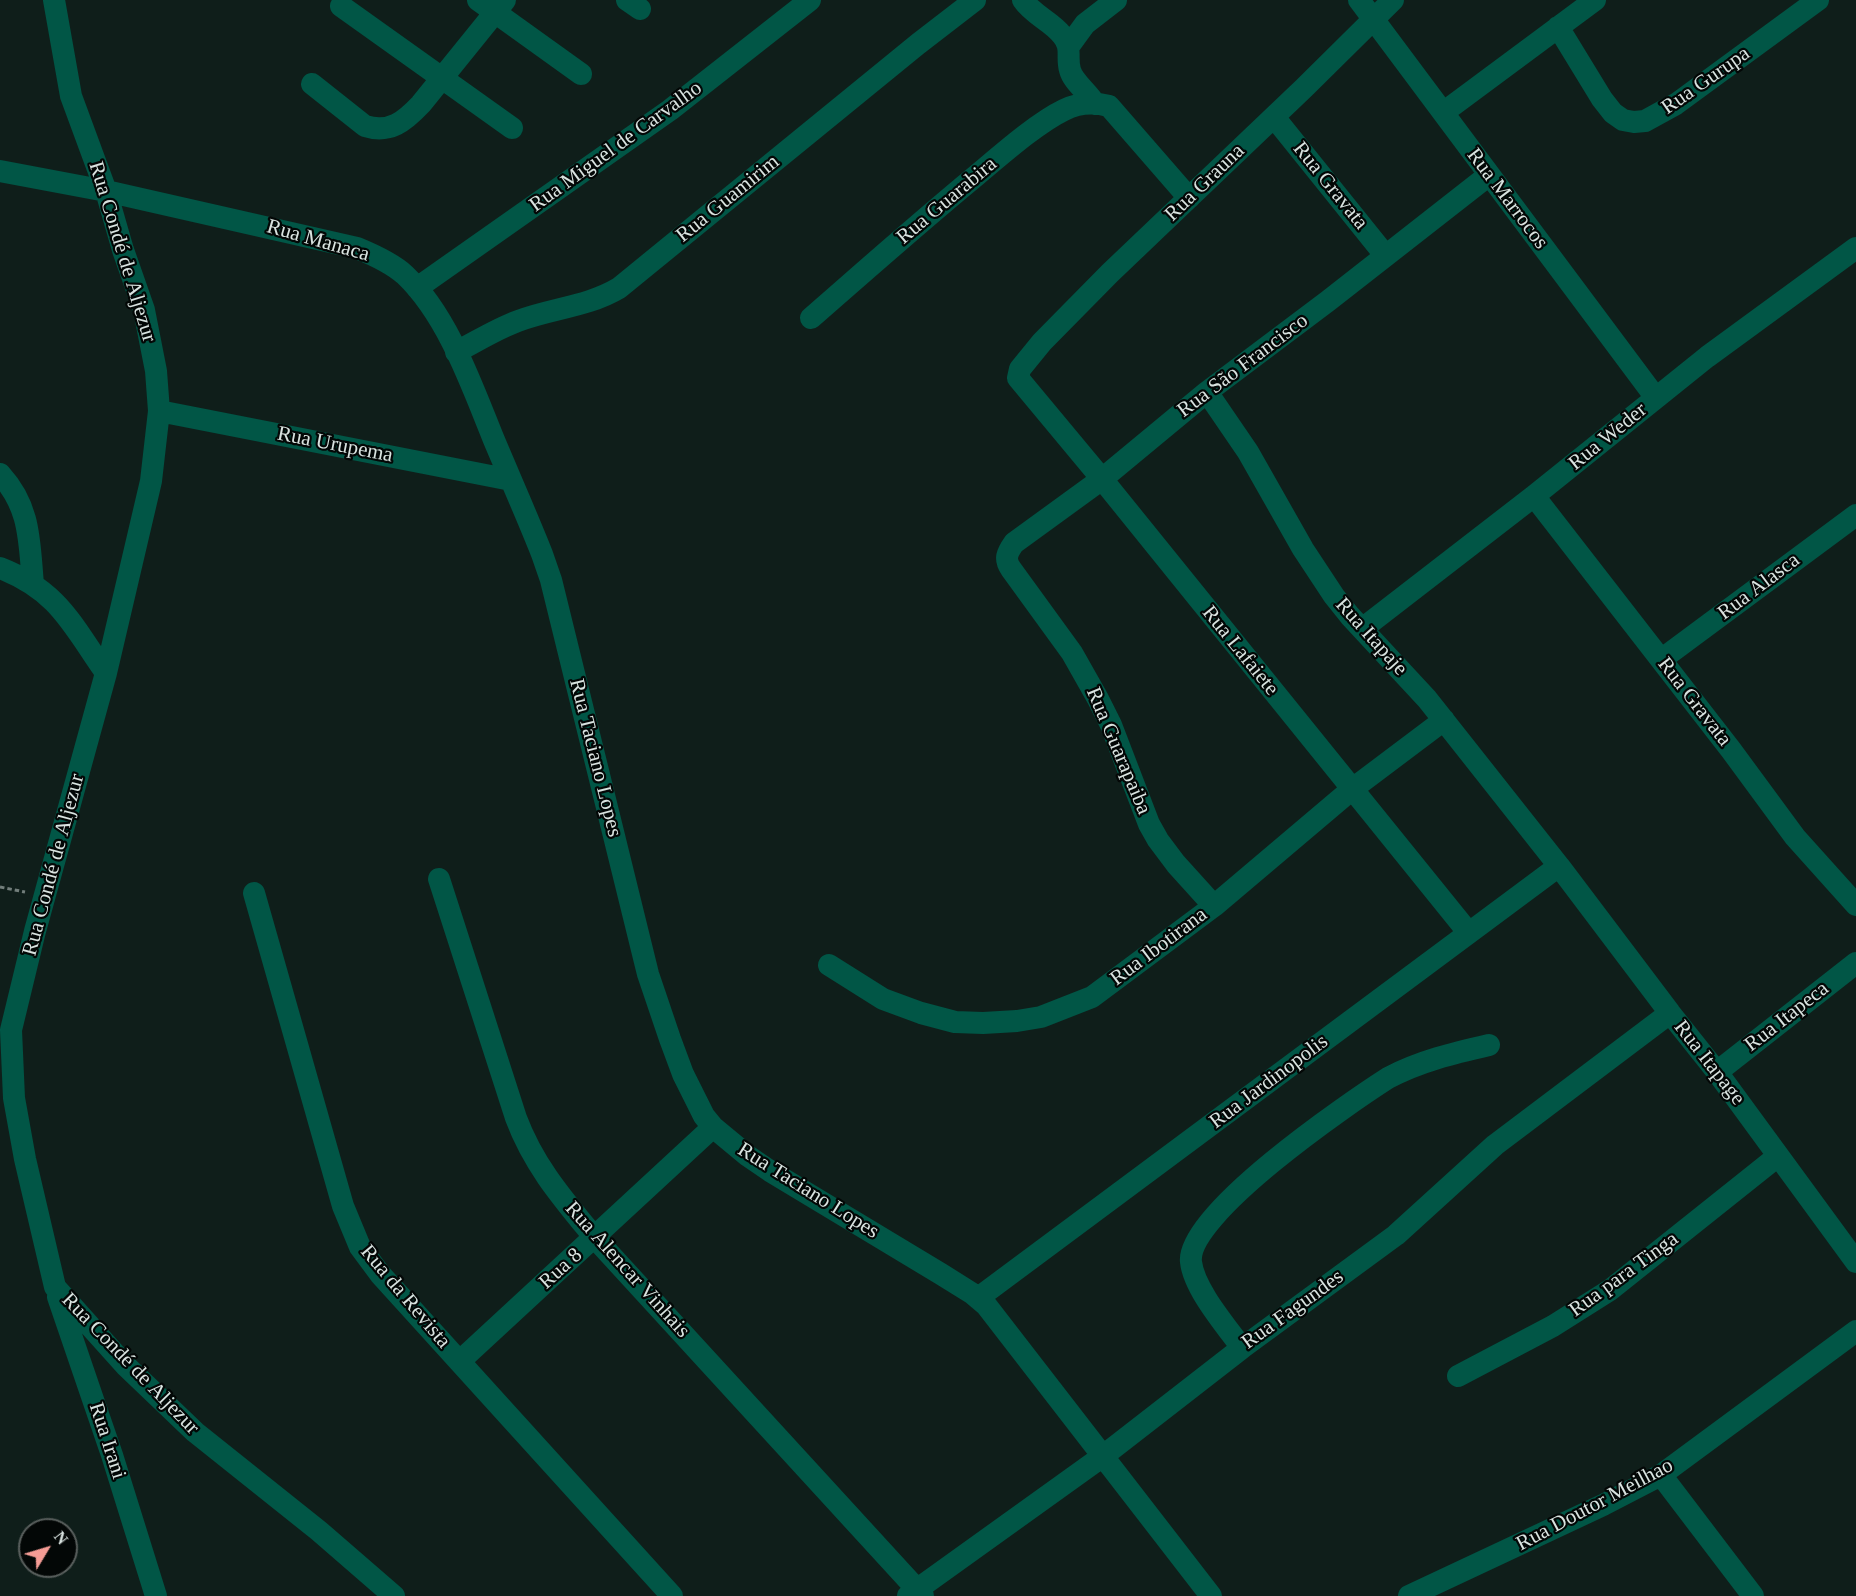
<!DOCTYPE html>
<meta charset="utf-8">
<style>
body{margin:0}
#map{position:relative;width:1856px;height:1596px;overflow:hidden;background:#0f1e1a;font-family:Georgia,serif}
canvas{display:block}
.north{position:absolute;left:18px;top:1518px;width:60px;height:60px;box-sizing:border-box;background:#030706;border:2px solid #595f5d;border-radius:50%;rotate:52deg;font-size:16px;font-weight:700;line-height:24px;text-align:center;color:#d9e3e0}
.north::after{content:'';display:block;margin:auto;width:21px;height:27px;background:#f59c95;clip-path:polygon(50% 0,100% 100%,50% 72%,0 100%)}
</style>
<div id="map">
<canvas width="1856" height="1596"></canvas>
<div class="north">N</div>
</div>
<script>
const ctx = document.querySelector('canvas').getContext('2d');
ctx.lineJoin = 'round';
function stroke(path, color, width, dash) { ctx.strokeStyle = color; ctx.lineWidth = width; ctx.lineCap = dash ? 'butt' : 'round'; ctx.setLineDash(dash || []); ctx.stroke(path); }
function write(font, color, halo, rows, align = 'center') {
  ctx.font = font + ' Georgia,serif'; ctx.lineWidth = 4.5; ctx.setLineDash([]); ctx.textBaseline = 'middle'; ctx.strokeStyle = halo; ctx.fillStyle = color; for (const [text, x, y, turn = 0] of rows) {
    ctx.save(); ctx.translate(x, y); ctx.rotate((+turn || 0) * Math.PI / 180); ctx.textAlign = isNaN(turn) ? turn : align; if (halo) ctx.strokeText(text, 0, 0); ctx.fillText(text, 0, 0); ctx.restore();
  }
}
const path = new Path2D(`
 M 0,887 L 25,892`);
const minor = new Path2D(`
 M 54,0 L 71,96 L 106,191 L 123,250 L 144,310 L 156,371 L 159,411 L 151,481 L 106,673 L 35,931 L 11,1030 L 14,1098 L 25,1159 L 55,1287 L 125,1365 L 195,1432 L 319,1531 L 394,1596
 M 478,0 L 581,74
 M 627,0 L 640,9
 M 1023,0 C 1033,15 1051,21 1062,35 C 1073,48 1066,56 1070,70 C 1073,82 1088,92 1095,104
 M 1359,0 L 1656,398
 M 1393,0 L 1304,88 L 1110,273 L 1042,342 L 1020,369 L 1018,378 L 1102,479 L 1468,932
 M 341,6 L 512,128
 M 1558,27 L 1602,99 L 1613,113 L 1623,120 L 1634,122 L 1645,121 L 1676,104 L 1818,0
 M 1069,46 L 1085,24 L 1116,0
 M 312,84 L 365,126 C 390,134 405,121 421,104 L 505,0
 M 1444,112 L 1595,0
 M 1274,117 L 1385,255
 M 0,171 L 106,191 L 357,248 C 374,255 392,263 405,275 C 448,316 472,386 494,440 C 510,478 527,516 542,554 L 551,580 L 648,974 L 670,1039 L 683,1074 L 704,1116 L 713,1127 L 748,1156 L 770,1171 L 941,1274 L 973,1294 L 986,1305 L 1211,1596
 M 417,288 L 670,110 L 810,0
 M 811,318 C 866,270 920,222 977,175 C 1001,155 1037,123 1064,110 C 1078,103 1094,102 1109,106 L 1189,198
 M 456,352 C 476,342 496,329 518,321 C 552,308 587,307 619,288 L 918,44 L 975,0
 M 1207,392 L 1248,452 L 1303,549 L 1334,596 L 1350,616 L 1427,699 L 1559,866 L 1670,1013 L 1717,1072 L 1856,1262
 M 159,411 L 511,480
 M 0,474 C 31,508 29,541 33,584
 M 1534,496 L 1731,750 L 1795,837 L 1856,905
 M 0,568 C 59,591 72,625 106,673
 M 1362,629 L 1534,496 L 1707,357 L 1856,248
 M 1662,659 L 1856,515
 M 439,879 L 516,1118 C 534,1166 563,1199 595,1238 L 923,1596
 M 254,893 L 343,1206 L 360,1247 L 380,1274 L 672,1596
 M 1214,906 L 1176,864 L 1158,840 L 1149,824 L 1111,725 L 1098,699 L 1072,653 L 1011,569 C 1004,559 1007,553 1014,543 L 1102,479 L 1207,392 L 1328,301 L 1489,175
 M 829,965 L 883,999 L 921,1013 L 955,1022 L 983,1023 L 1017,1021 L 1041,1017 L 1092,997 L 1214,906 L 1351,790 L 1444,720
 M 1717,1072 L 1856,963
 M 58,1297 L 112,1455 L 156,1596
 M 978,1298 L 1559,866
 M 1242,1348 C 1226,1326 1194,1289 1191,1262 C 1185,1215 1349,1103 1388,1078 C 1420,1061 1454,1053 1489,1045
 M 460,1361 L 713,1127
 M 1458,1376 L 1553,1326 L 1610,1290 L 1778,1156
 M 1661,1475 L 1753,1596
 M 908,1596 L 1103,1456 L 1242,1348 L 1396,1235 L 1495,1145 L 1670,1013
 M 1409,1596 L 1603,1505 L 1661,1475 L 1856,1331`);
const streetNames = [
 ["Rua Gurupa",1706,81,-35],
 ["Rua Miguel de Carvalho",616,147,-36],
 ["Rua Grauna",1205,183,-44],
 ["Rua Gravata",1330,186,51],
 ["Rua Guamirim",728,199,-39],
 ["Rua Marrocos",1507,199,53],
 ["Rua Guarabira",947,201,-40],
 ["Rua Manaca",318,241,16],
 ["Rua Condé de Aljezur",122,252,73],
 ["Rua São Francisco",1243,366,-37],
 ["Rua Weder",1608,437,-39],
 ["Rua Urupema",335,445,11],
 ["Rua Alasca",1759,587,-37],
 ["Rua Itapaje",1371,637,48],
 ["Rua Lafaiete",1240,651,51],
 ["Rua Gravata",1694,702,52],
 ["Rua Guarapaiba",1118,751,67],
 ["Rua Taciano Lopes",595,758,76],
 ["Rua Condé de Aljezur",54,865,-75],
 ["Rua Ibotirana",1159,947,-37],
 ["Rua Itapeca",1787,1017,-38],
 ["Rua Itapage",1709,1063,52],
 ["Rua Jardinopolis",1269,1082,-37],
 ["Rua Taciano Lopes",808,1191,32],
 ["Rua 8",561,1269,-42],
 ["Rua Alencar Vinhais",627,1270,48],
 ["Rua para Tinga",1624,1275,-36],
 ["Rua da Revista",405,1297,50],
 ["Rua Fagundes",1293,1310,-36],
 ["Rua Condé de Aljezur",130,1364,46],
 ["Rua Irani",107,1441,72],
 ["Rua Doutor Meilhao",1595,1505,-28]
];
stroke(path, '#727e7b', 3, [4.5, 3]);
stroke(minor, '#015646', 22);
write('21px', '#d9e3e0', '#030706', streetNames);
</script>
